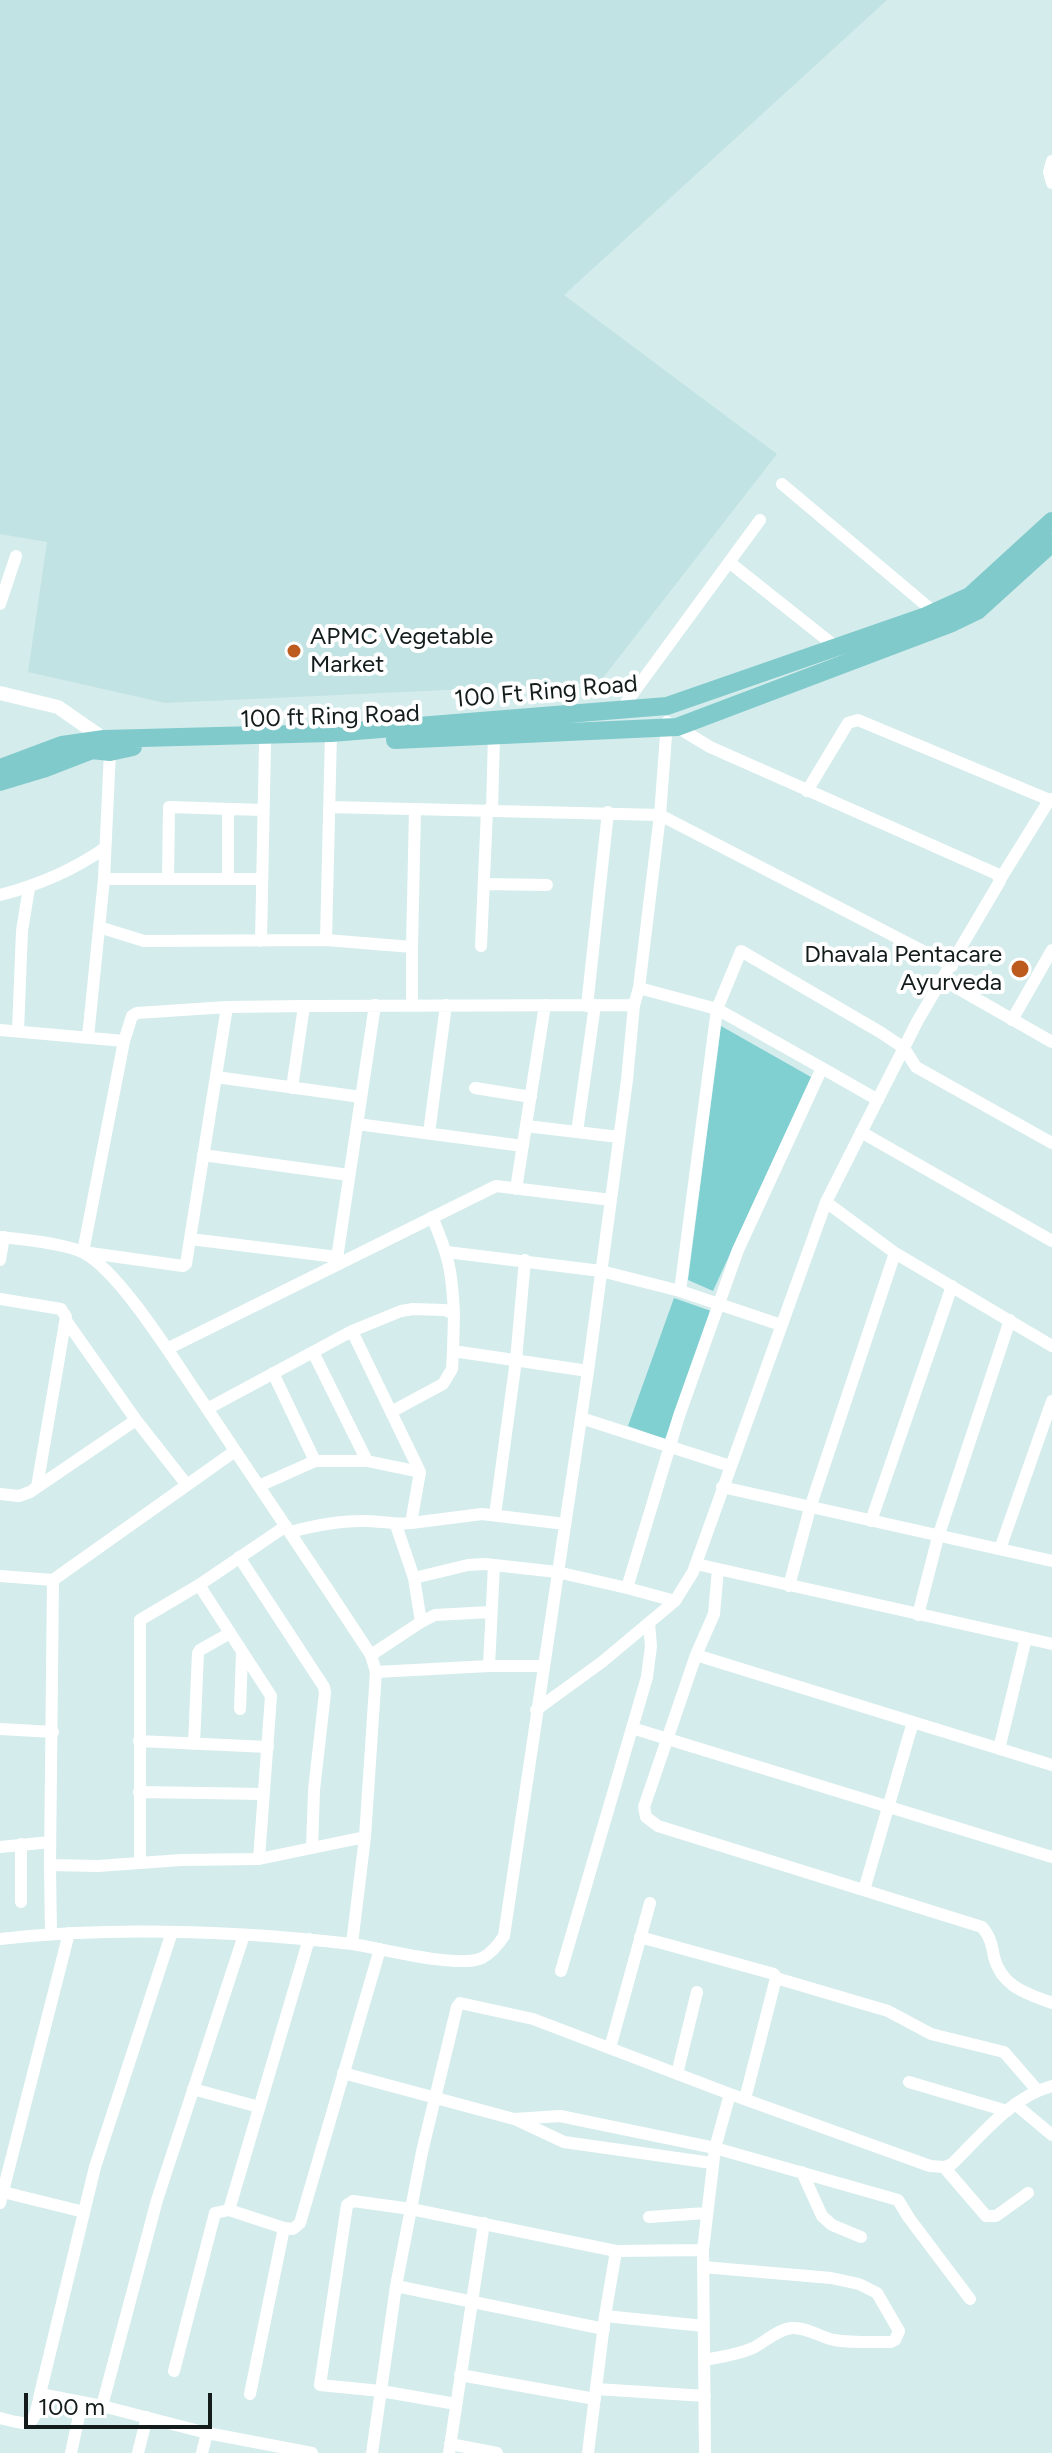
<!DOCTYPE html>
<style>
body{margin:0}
#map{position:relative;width:1052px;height:2453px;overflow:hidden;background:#d5ecec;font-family:Figtree,sans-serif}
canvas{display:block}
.scale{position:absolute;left:24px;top:2393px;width:188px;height:36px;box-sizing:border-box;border:4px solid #131b1b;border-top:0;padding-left:10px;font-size:24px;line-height:28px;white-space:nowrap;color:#131b1b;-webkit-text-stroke:6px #fff;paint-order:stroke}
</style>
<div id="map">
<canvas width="1052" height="2453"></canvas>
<div class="scale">100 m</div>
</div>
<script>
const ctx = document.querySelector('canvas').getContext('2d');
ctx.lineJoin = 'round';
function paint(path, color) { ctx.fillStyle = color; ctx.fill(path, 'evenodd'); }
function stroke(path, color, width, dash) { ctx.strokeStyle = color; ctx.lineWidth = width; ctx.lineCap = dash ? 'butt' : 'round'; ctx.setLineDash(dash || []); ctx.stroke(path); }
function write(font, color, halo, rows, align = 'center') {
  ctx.font = font + ' Figtree,sans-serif'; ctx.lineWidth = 8; ctx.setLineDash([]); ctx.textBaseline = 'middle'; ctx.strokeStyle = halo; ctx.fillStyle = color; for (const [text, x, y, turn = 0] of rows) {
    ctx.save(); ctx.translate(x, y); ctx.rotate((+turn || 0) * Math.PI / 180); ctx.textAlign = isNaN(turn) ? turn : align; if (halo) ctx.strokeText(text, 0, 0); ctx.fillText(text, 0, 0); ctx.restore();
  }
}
const built = new Path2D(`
 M 0,0 L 887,0 L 564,295 L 777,454 L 599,683 L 165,703 L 28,672 L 47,542 L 0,534 Z`);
const green = new Path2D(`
 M 721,1026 L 811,1077 L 713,1291 L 688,1280 Z
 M 674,1298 L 711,1311 L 665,1439 L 628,1426 Z`);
const minor = new Path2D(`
 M 1052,161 L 1049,172 L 1052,183
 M 782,484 L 934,612
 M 729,562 L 836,647
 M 0,604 L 16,556
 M 620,711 L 760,520
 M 331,733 L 326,940 L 412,947 L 412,1005
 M 807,791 L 848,723 L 858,720 L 1052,801
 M 329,807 L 660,815 L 952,966
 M 492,810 L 494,736
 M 1001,878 L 1050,799
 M 104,879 L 261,879
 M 168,879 L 169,807 L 263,810
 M 228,879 L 228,809
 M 484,884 L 547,885
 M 0,895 C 39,885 72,871 105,848
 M 99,927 L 144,941 L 326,940
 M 261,941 L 265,743
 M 481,946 L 487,810
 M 412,947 L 415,809
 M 943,980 L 1052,1042
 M 587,1006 L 608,812
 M 227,1007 L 186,1264 L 183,1266 L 83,1252 L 124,1041 L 132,1016 L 137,1013 L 227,1007 L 304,1006 L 634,1005
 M 1012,1020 L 1052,950
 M 0,1030 L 124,1041
 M 18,1031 L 22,931 L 29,888
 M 88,1037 L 104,879 L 110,752
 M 822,1068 L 878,1100
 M 216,1077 L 361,1097
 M 292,1088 L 304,1006
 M 475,1088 L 531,1097
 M 357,1124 L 523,1146
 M 526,1126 L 619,1137
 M 577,1132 L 595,1005
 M 861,1132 L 1052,1241
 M 429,1133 L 446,1005
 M 203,1155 L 349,1175
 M 516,1189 L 545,1005
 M 826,1202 L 895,1253 L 1052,1346
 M 432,1217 C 449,1256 452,1272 454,1314
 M 0,1237 C 21,1239 67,1244 84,1253 C 120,1272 174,1360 198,1395 C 256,1482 314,1568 371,1655 L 376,1672 L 365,1837 L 352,1944 C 235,1931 117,1926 0,1939
 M 190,1239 L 337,1257
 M 447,1252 L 601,1271 L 680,1291 L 781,1325
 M 0,1260 L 4,1237
 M 336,1265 L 375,1005
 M 680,1291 L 717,1009 L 741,951 L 880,1032 L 904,1048 L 916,1067 L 1052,1143
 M 0,1299 L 61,1309 L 66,1317 L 37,1487
 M 67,1322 L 136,1420 L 187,1485
 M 167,1349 L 496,1186 L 611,1200
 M 313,1352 L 367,1461 L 420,1472
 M 207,1409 L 352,1331 L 401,1311 L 413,1309 L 445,1310 L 454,1314 L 453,1351 L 588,1371
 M 391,1412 L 443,1384 L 452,1369 L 453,1351
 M 581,1418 L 730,1466
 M 235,1451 L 53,1580 L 50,1865 L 98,1866 L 181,1860 L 259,1859 L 365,1837
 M 315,1461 L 367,1461
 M 259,1486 L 315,1461 L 273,1373
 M 722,1487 L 1052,1561
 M 0,1494 L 19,1496 L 30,1492 L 136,1420
 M 495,1515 L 516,1360 L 525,1260
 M 871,1521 L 952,1286
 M 411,1523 L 482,1514 L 565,1524
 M 396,1525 L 414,1578 L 421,1622
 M 290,1532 C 313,1526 335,1521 360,1521 C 377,1520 393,1525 411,1523 L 420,1472 L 352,1331
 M 1000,1549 L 1052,1401
 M 239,1557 L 324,1687 L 325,1693 L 314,1790 L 312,1848
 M 696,1564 L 1052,1644
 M 718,1569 L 714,1614 L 696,1655 L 644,1807 L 646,1817 L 658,1826 L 982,1927 C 990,1936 992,1945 994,1957 C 1002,1987 1026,1993 1052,2003
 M 0,1576 L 53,1580
 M 414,1578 L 468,1565 L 485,1564 L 557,1572 L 627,1588 L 679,1416 L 738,1250 L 822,1068 L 717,1009 L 639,988
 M 789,1586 L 810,1508 L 895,1253
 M 627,1588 L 675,1601
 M 918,1615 L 938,1537 L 1010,1320
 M 371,1655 L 421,1622 L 435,1615 L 490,1612
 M 696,1655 L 1052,1765
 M 489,1666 L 494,1565
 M 376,1672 L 489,1666 L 544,1666
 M 240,1709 L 242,1653
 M 536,1710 L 602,1662 L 675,1601 L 693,1572 L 826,1202 L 918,1020 L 1000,881 L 997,874 L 710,747 L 677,727
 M 632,1728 L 1052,1857
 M 0,1729 L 53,1732
 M 139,1741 L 268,1747
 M 194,1744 L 198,1653 L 200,1650 L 230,1633
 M 999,1749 L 1026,1638
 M 139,1792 L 264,1794
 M 0,1847 L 50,1842
 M 259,1859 L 271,1696 L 199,1585 L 286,1526
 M 140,1863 L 140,1620 L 199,1585
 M 50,1865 L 51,1934
 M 864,1890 L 913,1722
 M 21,1902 L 21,1844
 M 172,1932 L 95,2167 L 40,2394 L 102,2406 L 207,2433 L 312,2453
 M 640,1937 L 774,1974 L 776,1978 L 745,2099
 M 309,1939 L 229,2210 L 284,2228 L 293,2229 L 300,2223 L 380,1949
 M 352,1944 C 380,1948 458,1969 482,1958 C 492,1953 498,1945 504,1936 L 588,1371 L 627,1080 L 634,1005 L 639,988 L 660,815 L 667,722
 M 561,1971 L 647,1677 L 651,1646 L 649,1623
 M 776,1978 L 888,2011 L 931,2034 L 1004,2052 L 1037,2090
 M 610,2048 L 650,1903
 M 343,2073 L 514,2119 L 560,2116 L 715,2148 L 730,2094
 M 677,2074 L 697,1992
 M 909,2082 L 1007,2111
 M 193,2089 L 259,2107
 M 1015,2104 L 1052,2135
 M 517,2120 L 564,2142 L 712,2163
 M 944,2167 L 986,2216 L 996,2216 L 1028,2193
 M 802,2172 L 822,2216 L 832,2225 L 861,2237
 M 3,2192 L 84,2212
 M 0,2203 L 69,1933
 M 649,2217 L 706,2213
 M 703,2267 L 831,2278 L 859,2284 L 877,2293 L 899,2331 L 895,2340 L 891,2342 C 873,2342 853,2343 834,2340 C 820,2337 807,2327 792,2328 C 778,2329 765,2342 753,2348 C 737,2355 721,2357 704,2360
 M 396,2286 L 604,2329
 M 605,2316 L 704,2326
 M 174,2371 L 215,2213 L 229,2210
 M 460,2375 L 595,2399
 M 596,2389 L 705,2396
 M 250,2394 L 284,2228
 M 456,2404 L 381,2391 L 320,2385 L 347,2205 L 353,2201 L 411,2209 L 616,2251 L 703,2250
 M 102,2406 L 157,2200 L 244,1935
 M 0,2418 C 33,2426 33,2429 40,2394
 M 450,2444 L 497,2453
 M 71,2453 L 82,2402
 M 138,2453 L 147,2417
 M 202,2453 L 207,2433
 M 372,2453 L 396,2286 L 422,2152 L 457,2007 L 460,2003 L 533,2019 L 730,2094 L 930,2166 L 944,2167 L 952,2164 C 982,2135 1011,2097 1052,2086
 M 449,2453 L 484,2223
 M 588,2453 L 605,2316 L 616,2251
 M 705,2453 L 703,2250 L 715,2148 L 898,2200 L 909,2218 L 970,2299`);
const tertiary = new Path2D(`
 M 0,693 L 58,707 L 104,739 L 106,744`);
const primary = new Path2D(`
 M 395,740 L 677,727 L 952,623 L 977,611 L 1052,543
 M 0,768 L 62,745 L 104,739 L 331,733 L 667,706 L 926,616 L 970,596 L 1052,521
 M 0,782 L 43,769 L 92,750 L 110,752 L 133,747`);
const markers = [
 [294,651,8,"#bd5b1f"],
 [1020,969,10,"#bd5b1f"]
];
const poiNames = [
 ["APMC Vegetable",310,637],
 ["Market",310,665],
 ["Dhavala Pentacare",1002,955,"right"],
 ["Ayurveda",1002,983,"right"]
];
const streetNames = [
 ["100 Ft Ring Road",546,692,-5],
 ["100 ft Ring Road",330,717,-2]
];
paint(built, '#c2e3e3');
paint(green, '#80d0d2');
stroke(minor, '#fff', 12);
stroke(tertiary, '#fff', 14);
stroke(primary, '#81cacc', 18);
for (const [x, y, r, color] of markers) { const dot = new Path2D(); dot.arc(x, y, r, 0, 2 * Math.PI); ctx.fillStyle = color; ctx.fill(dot); stroke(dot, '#fff', 3); }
write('24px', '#131b1b', '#fff', poiNames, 'left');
write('24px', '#131b1b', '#fff', streetNames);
</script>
